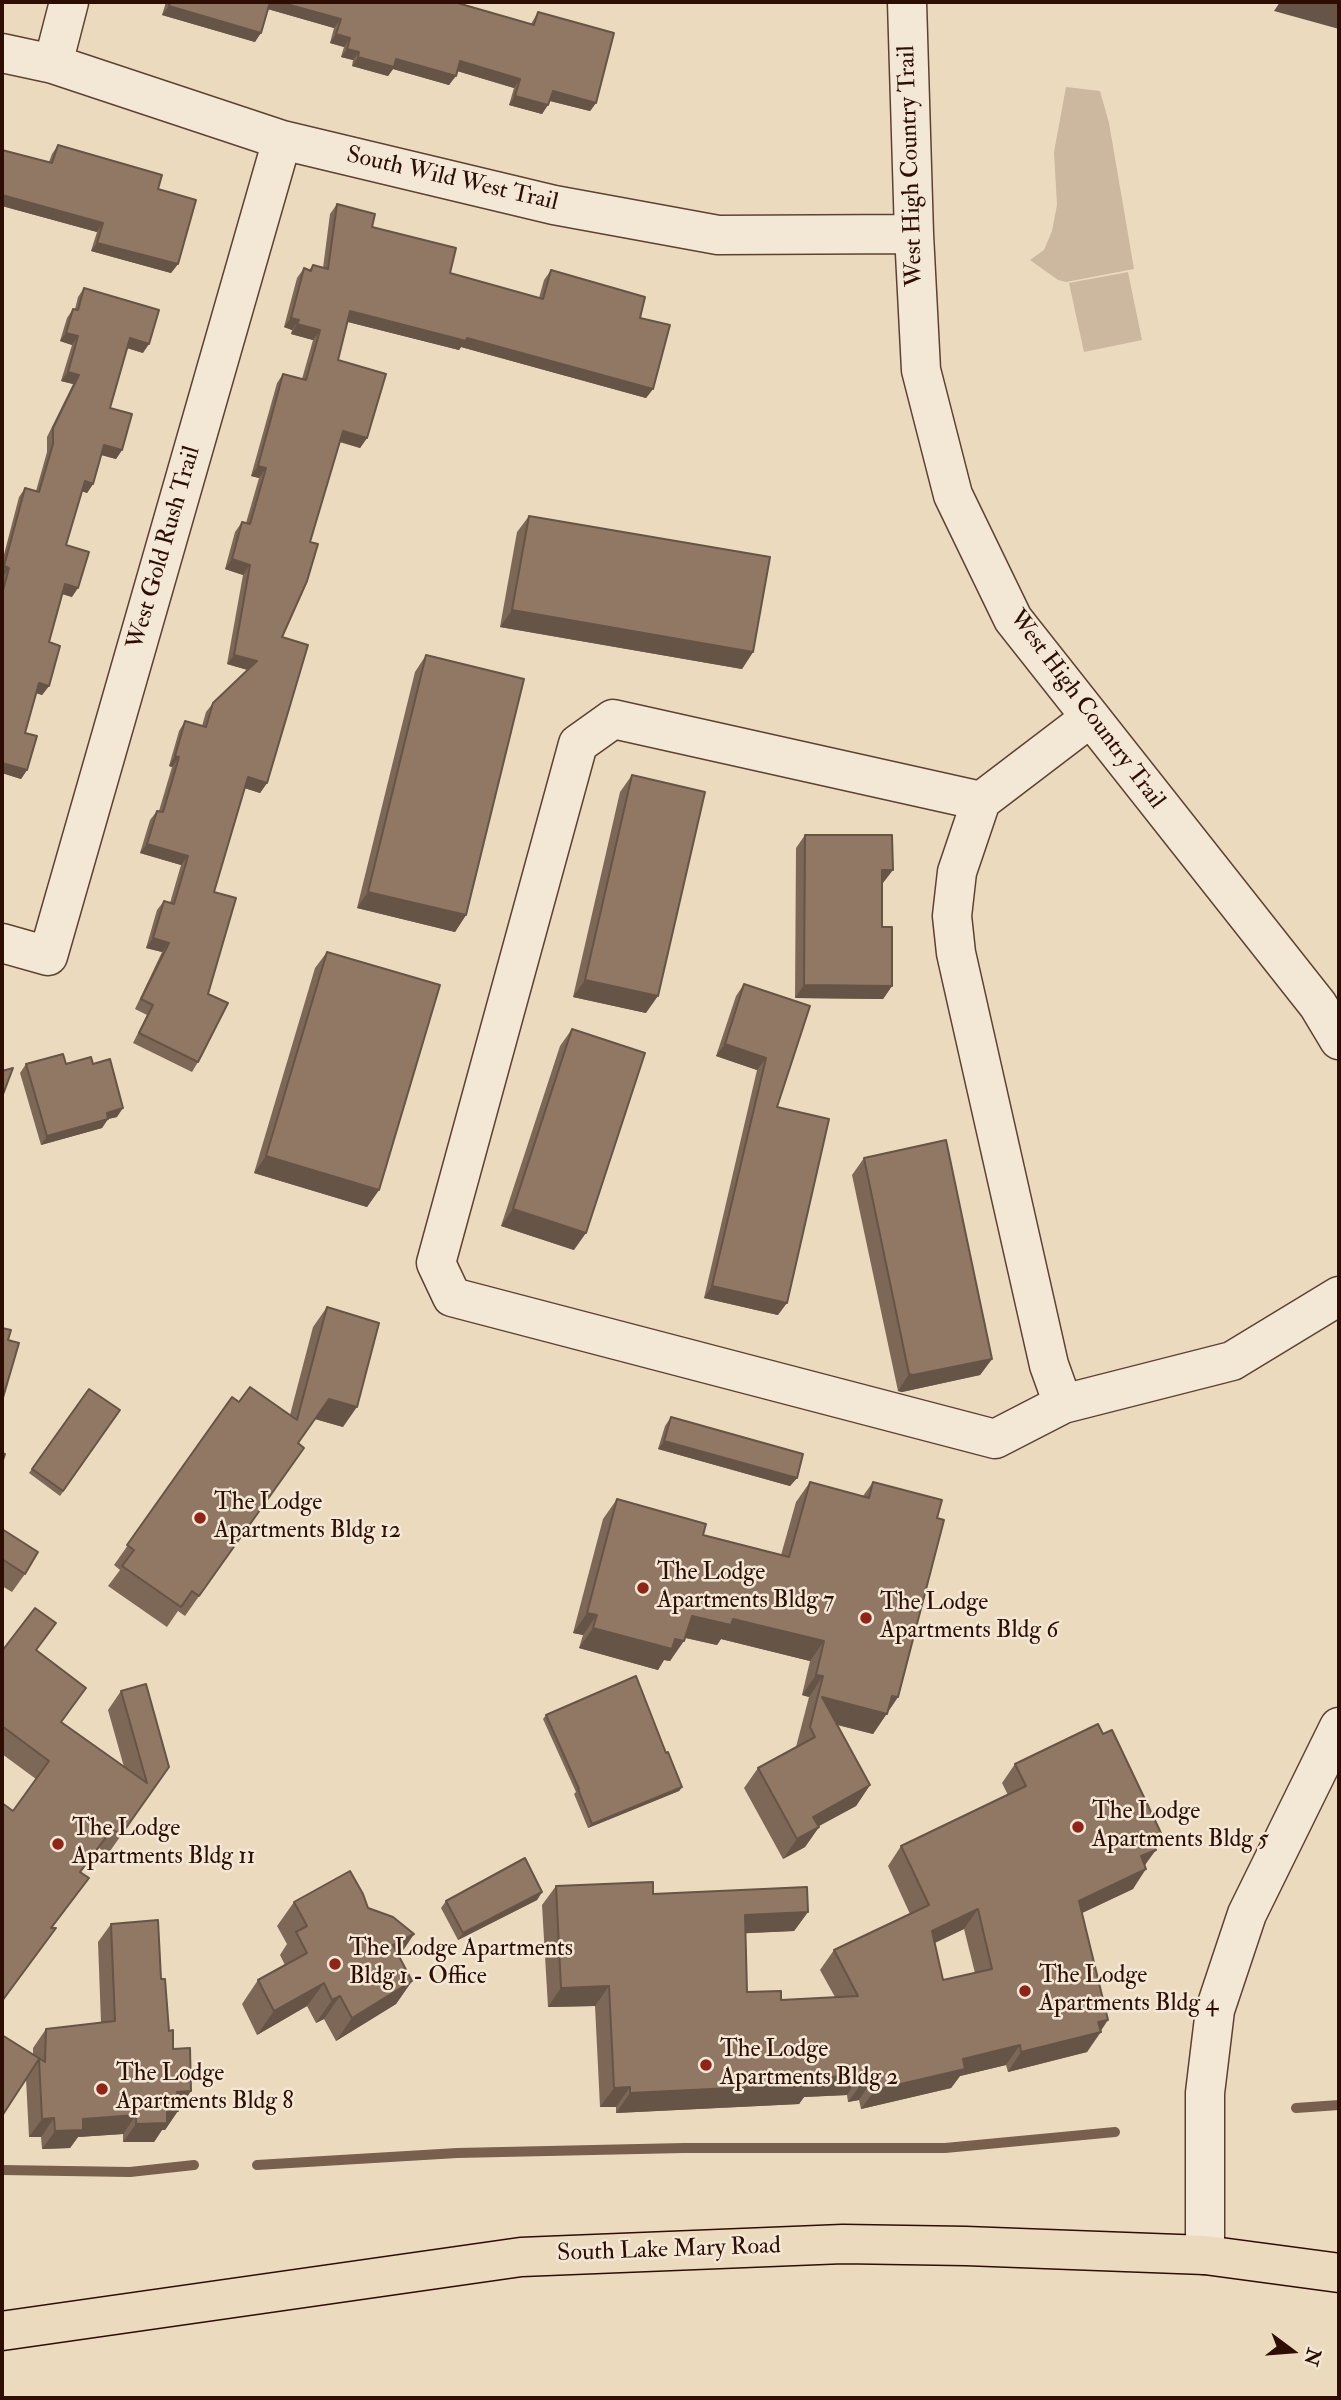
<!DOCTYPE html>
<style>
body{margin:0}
#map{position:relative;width:1341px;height:2400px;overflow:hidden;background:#ecdabf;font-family:"IM FELL Double Pica",serif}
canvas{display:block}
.frame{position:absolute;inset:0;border:4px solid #2e0e03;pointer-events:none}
.north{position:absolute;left:1257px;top:2316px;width:70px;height:70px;-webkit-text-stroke:5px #f3e7d5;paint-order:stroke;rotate:106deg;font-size:19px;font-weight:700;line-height:28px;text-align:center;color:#2e0e03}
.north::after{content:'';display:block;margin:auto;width:24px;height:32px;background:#2e0e03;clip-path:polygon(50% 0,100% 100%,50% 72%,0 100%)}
</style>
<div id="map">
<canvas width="1341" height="2400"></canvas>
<div class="frame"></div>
<div class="north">N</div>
</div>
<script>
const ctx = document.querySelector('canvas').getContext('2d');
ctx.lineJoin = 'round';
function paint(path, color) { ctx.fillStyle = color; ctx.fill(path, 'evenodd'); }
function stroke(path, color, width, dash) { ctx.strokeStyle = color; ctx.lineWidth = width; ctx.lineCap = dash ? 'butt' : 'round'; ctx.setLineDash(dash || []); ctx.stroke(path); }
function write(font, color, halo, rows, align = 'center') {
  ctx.font = font + ' "IM FELL Double Pica",serif'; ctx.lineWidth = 5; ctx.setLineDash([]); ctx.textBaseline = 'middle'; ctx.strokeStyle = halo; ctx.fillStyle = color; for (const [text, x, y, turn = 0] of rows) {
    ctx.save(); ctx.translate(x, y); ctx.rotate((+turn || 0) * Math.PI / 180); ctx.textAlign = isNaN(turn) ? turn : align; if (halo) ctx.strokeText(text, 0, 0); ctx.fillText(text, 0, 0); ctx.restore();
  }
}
const green = new Path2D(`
 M 1066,87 L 1100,91 L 1109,123 L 1134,269 L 1066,282 L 1058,280 L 1030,260 L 1044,250 L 1052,231 L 1057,205 L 1054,152 Z
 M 1128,272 L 1142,340 L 1084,352 L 1069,283 Z`);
const stream = new Path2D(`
 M 1296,2108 L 1339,2105
 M 257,2165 L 457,2153 L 684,2148 L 945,2148 L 1115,2132
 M 2,2170 L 130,2172 L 194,2165`);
const minor = new Path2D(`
 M 907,2 L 914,234 L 921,370 L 953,495 L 1013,619 L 1318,1005 L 1339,1040
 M 2,53 L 53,64 L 282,140 L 554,205 L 718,235 L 914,234
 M 53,64 L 69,2
 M 981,801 L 1090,718
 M 2,943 L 48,956 L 282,140
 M 1063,1404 L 1049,1365 L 956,953 L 952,916 L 957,872 L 981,801 L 613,719 L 578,744 L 436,1263 L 452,1297 L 995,1439 L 1063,1404 L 1232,1361 L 1339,1296
 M 1205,2255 L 1205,2093 L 1215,2010 L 1247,1914 L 1339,1727`);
const major = new Path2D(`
 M 2,2331 L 521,2257 L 843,2244 L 966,2246 L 1205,2255 L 1339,2273`);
const wall = new Path2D(`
 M 166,2 L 454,2 L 531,24 L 538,12 L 596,103 L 590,111 L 550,101 L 542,114 L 509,105 L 514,88 L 457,71 L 449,85 L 393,69 L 388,76 L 352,66 L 353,60 L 341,57 L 344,47 L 330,43 L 334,28 L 268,9 L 255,42 L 162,15 Z
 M 58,145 L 158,189 L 178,264 L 171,273 L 91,251 L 97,232 L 2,206 L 2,150 L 49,162 L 52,154 Z
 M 337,204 L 372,227 L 450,273 L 539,298 L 544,280 L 551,270 L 640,318 L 653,389 L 646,398 L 461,347 L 459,350 L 348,322 L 338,360 L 367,438 L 360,448 L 339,442 L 282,637 L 267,783 L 260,793 L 245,788 L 214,892 L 208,994 L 198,1062 L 192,1072 L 133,1043 L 147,1015 L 135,1009 L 162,952 L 146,948 L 157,910 L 164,901 L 170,903 L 181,865 L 140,853 L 150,820 L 157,811 L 159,811 L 172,767 L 169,766 L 179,731 L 185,721 L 202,726 L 206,712 L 213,703 L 248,670 L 227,664 L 243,575 L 225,569 L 235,532 L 242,522 L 246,523 L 259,478 L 251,476 L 277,383 L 283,374 L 302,379 L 313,340 L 291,334 L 292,330 L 284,327 L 297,278 L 304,268 L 309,270 L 313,265 L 323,268 L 330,214 Z
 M 84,288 L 143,353 L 127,348 L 110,408 L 122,450 L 116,459 L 101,455 L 93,484 L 87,493 L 82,491 L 66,545 L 72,597 L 62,594 L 49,642 L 49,686 L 42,695 L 36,693 L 25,733 L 27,770 L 21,779 L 2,773 L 2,582 L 3,577 L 2,576 L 2,562 L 19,497 L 25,488 L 36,491 L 47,452 L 47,437 L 73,384 L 61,381 L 72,345 L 60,341 L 67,318 L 73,309 L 75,309 L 78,297 Z
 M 529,516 L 753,652 L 742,669 L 500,627 L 517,532 Z
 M 426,655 L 466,915 L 455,932 L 357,908 L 415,672 Z
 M 632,775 L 646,1013 L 573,997 L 620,792 Z
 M 805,835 L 883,883 L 882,883 L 882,927 L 892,986 L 883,999 L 795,998 L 796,848 Z
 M 327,952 L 379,1190 L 367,1207 L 254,1173 L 315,968 Z
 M 744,984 L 810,1006 L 777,1107 L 778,1315 L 704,1298 L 757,1070 L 716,1056 L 736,996 Z
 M 572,1029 L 574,1250 L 501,1226 L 560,1046 Z
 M 26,1064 L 93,1064 L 117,1117 L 108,1119 L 102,1128 L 41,1145 L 20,1073 Z
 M 864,1158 L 992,1359 L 980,1375 L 902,1392 L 898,1391 L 852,1175 Z
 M 327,1307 L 343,1427 L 315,1419 L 298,1443 L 304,1448 L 185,1616 L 178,1611 L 167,1627 L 108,1586 L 120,1570 L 114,1565 L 232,1397 L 239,1402 L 290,1415 L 313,1327 Z
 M 89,1389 L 120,1410 L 60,1496 L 29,1473 Z
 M 671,1417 L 797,1478 L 790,1486 L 658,1449 L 665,1426 Z
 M 810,1482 L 863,1496 L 873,1482 L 898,1697 L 873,1734 L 837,1725 L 870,1785 L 856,1806 L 818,1826 L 819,1827 L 805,1847 L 783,1859 L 744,1788 L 758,1768 L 796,1747 L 809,1697 L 802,1695 L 810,1661 L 721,1639 L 717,1645 L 685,1638 L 670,1661 L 664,1660 L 658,1670 L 579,1648 L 583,1635 L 573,1633 L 603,1519 L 617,1499 L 703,1535 L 781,1555 L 796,1502 Z
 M 2,1529 L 25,1574 L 12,1592 L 2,1586 Z
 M 36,1650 L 86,1688 L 61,1722 L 124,1767 L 108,1710 L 121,1691 L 169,1767 L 108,1854 L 99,1848 L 81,1872 L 76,1896 L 52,1928 L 43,1946 L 2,2002 L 2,1803 L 13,1811 L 36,1779 L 2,1754 L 2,1651 Z
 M 546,1715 L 666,1753 L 682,1787 L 679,1791 L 588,1828 L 574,1794 L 576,1792 L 543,1719 Z
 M 1015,1764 L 1154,1844 L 1145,1866 L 1133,1889 L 1082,1913 L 1101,2032 L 1087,2052 L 1008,2072 L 1006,2065 L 960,2076 L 951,2088 L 861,2109 L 859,2100 L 848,2102 L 847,2095 L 804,2097 L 799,2104 L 616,2113 L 616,2107 L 600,2107 L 595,2006 L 548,2007 L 542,1905 L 556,1886 L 653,1894 L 808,1912 L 794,1931 L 745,1933 L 747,1992 L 781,2000 L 835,1997 L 820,1970 L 834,1950 L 910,1914 L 888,1866 L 901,1846 L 1008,1795 L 1002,1783 ZM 964,1929 L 975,1973 L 943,1980 L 935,1943 Z
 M 542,1892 L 537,1900 L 458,1940 L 441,1908 L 446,1901 Z
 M 294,1902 L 368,1908 L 414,1934 L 399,1956 L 412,1981 L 396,2004 L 336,2041 L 324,2019 L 316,2023 L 307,2006 L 257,2035 L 242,2004 L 258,1980 L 285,1965 L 280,1955 L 287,1944 L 277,1926 Z
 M 111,1924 L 161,1979 L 169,2031 L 173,2049 L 191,2091 L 165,2130 L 162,2130 L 154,2142 L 123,2142 L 123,2134 L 78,2137 L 70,2148 L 42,2149 L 41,2137 L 29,2137 L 26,2079 L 33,2054 L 33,2048 L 46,2029 L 101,2023 L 98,1942 Z`);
const shadedWall = new Path2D(`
 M 269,2 L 279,2 L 341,19 L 334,28 L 264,8 Z
 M 1280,2 L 1339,2 L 1339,29 L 1274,11 Z
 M 169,6 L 261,33 L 255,42 L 162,15 Z
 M 336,34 L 350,38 L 344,47 L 330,43 Z
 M 347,49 L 359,52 L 353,60 L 341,57 Z
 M 358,57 L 396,59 L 456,76 L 449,85 L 393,69 L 388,76 L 352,66 Z
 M 460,61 L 520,79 L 514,88 L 454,70 Z
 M 553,91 L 596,103 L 590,111 L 546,100 Z
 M 515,96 L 548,105 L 542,114 L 509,105 Z
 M 2,195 L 103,223 L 97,232 L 2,206 Z
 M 97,243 L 178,264 L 171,273 L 91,251 Z
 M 350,311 L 467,338 L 653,389 L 646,398 L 461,347 L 459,350 L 344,321 Z
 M 291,318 L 299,320 L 292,330 L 284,327 Z
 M 297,324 L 320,330 L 313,340 L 291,334 Z
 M 66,333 L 78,336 L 72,345 L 60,341 Z
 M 130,338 L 149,344 L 143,353 L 124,347 Z
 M 68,372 L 79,375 L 73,384 L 61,381 Z
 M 343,431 L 367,438 L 360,448 L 336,440 Z
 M 104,445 L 122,450 L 116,459 L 98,454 Z
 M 258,466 L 266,468 L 259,478 L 251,476 Z
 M 85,481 L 93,484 L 87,493 L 78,490 Z
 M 232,559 L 250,565 L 243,575 L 225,569 Z
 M 4,566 L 9,568 L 3,577 L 2,576 L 2,570 Z
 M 65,584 L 78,588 L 72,597 L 59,593 Z
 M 512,610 L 753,652 L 742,669 L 500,627 Z
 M 234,655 L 257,661 L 251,671 L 227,664 Z
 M 39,683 L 49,686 L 42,695 L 33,692 Z
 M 175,756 L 179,757 L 172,767 L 169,766 Z
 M 2,763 L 27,770 L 21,779 L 2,773 Z
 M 248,777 L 267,783 L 260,793 L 241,787 Z
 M 147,844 L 188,856 L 181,865 L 140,853 Z
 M 882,870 L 893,870 L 883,883 L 873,883 Z
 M 368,892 L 466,915 L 455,932 L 357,908 Z
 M 153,938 L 169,943 L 162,952 L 146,948 Z
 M 585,980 L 658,996 L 646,1013 L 573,997 Z
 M 804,985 L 892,986 L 883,999 L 795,998 Z
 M 725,1044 L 766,1058 L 757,1070 L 716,1056 Z
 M 123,1108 L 117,1117 L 108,1119 L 102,1128 L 41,1145 L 47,1136 L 107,1113 Z
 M 266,1156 L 379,1190 L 367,1207 L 254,1173 Z
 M 513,1209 L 586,1233 L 574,1250 L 501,1226 Z
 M 712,1286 L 787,1303 L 778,1315 L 704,1298 Z
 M 992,1359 L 980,1375 L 902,1392 L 898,1391 L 909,1374 Z
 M 329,1399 L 357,1407 L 343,1427 L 315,1419 Z
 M 664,1441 L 797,1478 L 790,1486 L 658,1449 Z
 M 587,1613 L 597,1615 L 583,1635 L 573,1633 Z
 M 692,1616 L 733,1619 L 824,1641 L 810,1661 L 721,1639 L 717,1645 L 678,1636 Z
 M 593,1628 L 675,1639 L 684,1641 L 670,1661 L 664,1660 L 658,1670 L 579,1648 Z
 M 816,1675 L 823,1676 L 809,1697 L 802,1695 Z
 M 892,1696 L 898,1697 L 873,1734 L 812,1718 L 822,1697 Z
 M 870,1785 L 856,1806 L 799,1837 L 813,1817 Z
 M 682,1787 L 679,1791 L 588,1828 L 592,1824 Z
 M 819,1827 L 805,1847 L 783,1859 L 797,1839 Z
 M 1161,1833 L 1147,1853 L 1151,1837 Z
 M 1156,1850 L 1142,1869 L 1141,1856 Z
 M 1146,1869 L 1133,1889 L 1065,1921 L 1079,1901 Z
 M 542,1892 L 537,1900 L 458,1940 L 463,1933 Z
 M 978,1909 L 964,1929 L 919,1950 L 932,1931 Z
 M 808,1912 L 794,1931 L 731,1934 L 745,1915 Z
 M 414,1934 L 398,1958 L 393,1945 Z
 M 412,1981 L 396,2004 L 336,2041 L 352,2018 Z
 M 324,1983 L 307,2006 L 257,2035 L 274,2011 Z
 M 609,1986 L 595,2006 L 548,2007 L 561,1988 Z
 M 340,1996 L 324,2019 L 316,2023 L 332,2000 Z
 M 1108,2020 L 1087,2052 L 1008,2072 L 1021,2052 L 1098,2022 Z
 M 1020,2045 L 1006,2065 L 960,2076 L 951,2088 L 861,2109 L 875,2090 L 963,2059 Z
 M 860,2075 L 847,2095 L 804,2097 L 799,2104 L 616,2113 L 630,2093 Z
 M 872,2080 L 859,2100 L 848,2102 L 862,2083 Z
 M 630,2087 L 616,2107 L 600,2107 L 614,2088 Z
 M 191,2091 L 178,2110 L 177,2092 Z
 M 167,2111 L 178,2111 L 165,2130 L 162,2130 L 154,2142 L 123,2142 L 136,2124 Z
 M 136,2115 L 123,2134 L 78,2137 L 70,2148 L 42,2149 L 55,2131 L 83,2119 Z
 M 54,2118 L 41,2137 L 29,2137 L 42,2119 Z`);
const building = new Path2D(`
 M 170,2 L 270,2 L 261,33 L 169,6 Z
 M 279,2 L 454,2 L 534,25 L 538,12 L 614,33 L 596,103 L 553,91 L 548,105 L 515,96 L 520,79 L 460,61 L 456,76 L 396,59 L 394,67 L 358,57 L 359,52 L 347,49 L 350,38 L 336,34 L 341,19 Z
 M 58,145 L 162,175 L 158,189 L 196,200 L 178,264 L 97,243 L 103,223 L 2,195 L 2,150 L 52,163 Z
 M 337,204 L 375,214 L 372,227 L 456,248 L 450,273 L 543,299 L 551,270 L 645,297 L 640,318 L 670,325 L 653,389 L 467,338 L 466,341 L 350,311 L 338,360 L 386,374 L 367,438 L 343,431 L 310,542 L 318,544 L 307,581 L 282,637 L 308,645 L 267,783 L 248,777 L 214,892 L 236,898 L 208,994 L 228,1003 L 198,1062 L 139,1033 L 153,1005 L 141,999 L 169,943 L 153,938 L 164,901 L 174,904 L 188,856 L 147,844 L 157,811 L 163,812 L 179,757 L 175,756 L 185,721 L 206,727 L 213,703 L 257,661 L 234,655 L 250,565 L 232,559 L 242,522 L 250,524 L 266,468 L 258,466 L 283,374 L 306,380 L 320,330 L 297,324 L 299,320 L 291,318 L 304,268 L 311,271 L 313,265 L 328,269 Z
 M 84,288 L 159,310 L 149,344 L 130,338 L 110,408 L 132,414 L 122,450 L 104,445 L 93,484 L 85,481 L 66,545 L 89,552 L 78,588 L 65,584 L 49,642 L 60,646 L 49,686 L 39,683 L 25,733 L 37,736 L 27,770 L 2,763 L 2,594 L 9,568 L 4,566 L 25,488 L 39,492 L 53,444 L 53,428 L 79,375 L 68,372 L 78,336 L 66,333 L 73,309 L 78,310 Z
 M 529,516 L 770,557 L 753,652 L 512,610 Z
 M 426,655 L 524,679 L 466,915 L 368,892 Z
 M 632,775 L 705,792 L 658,996 L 585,980 Z
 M 805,835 L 892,835 L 893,870 L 882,870 L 882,927 L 892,927 L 892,986 L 804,985 Z
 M 327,952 L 440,985 L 379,1190 L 266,1156 Z
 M 744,984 L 810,1006 L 777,1107 L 829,1119 L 787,1303 L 712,1286 L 766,1058 L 725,1044 Z
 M 572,1029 L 645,1053 L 586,1233 L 513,1209 Z
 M 63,1054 L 66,1064 L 91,1057 L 93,1064 L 110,1059 L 123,1108 L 107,1113 L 108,1119 L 47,1136 L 26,1064 Z
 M 13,1068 L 2,1097 L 2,1071 Z
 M 946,1140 L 992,1359 L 913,1375 L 909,1374 L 864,1158 Z
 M 327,1307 L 379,1323 L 357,1407 L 329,1399 L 298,1443 L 304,1448 L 199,1596 L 192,1591 L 181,1607 L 122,1566 L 134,1550 L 127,1545 L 232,1397 L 239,1402 L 250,1387 L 297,1420 Z
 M 2,1328 L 11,1330 L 8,1340 L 19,1343 L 2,1401 Z
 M 89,1389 L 120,1410 L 63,1491 L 32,1469 Z
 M 671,1417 L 803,1454 L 797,1478 L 664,1441 Z
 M 2,1453 L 5,1454 L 2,1463 Z
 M 810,1482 L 869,1498 L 873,1482 L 942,1500 L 937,1518 L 944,1520 L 898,1697 L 892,1696 L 887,1714 L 822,1697 L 870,1785 L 813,1817 L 819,1827 L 797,1839 L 758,1768 L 815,1737 L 810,1727 L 823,1676 L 816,1675 L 824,1641 L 733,1619 L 731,1625 L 692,1616 L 684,1641 L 675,1639 L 672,1649 L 593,1628 L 597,1615 L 587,1613 L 617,1499 L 706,1524 L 703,1535 L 789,1557 Z
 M 2,1529 L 38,1552 L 25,1574 L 2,1559 Z
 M 35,1608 L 56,1623 L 36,1650 L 86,1688 L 61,1722 L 147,1783 L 121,1691 L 146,1684 L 169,1767 L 121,1835 L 112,1829 L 80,1872 L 89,1878 L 51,1928 L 56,1928 L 2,2001 L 2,1803 L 13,1811 L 49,1761 L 2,1726 L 2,1651 Z
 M 636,1676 L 666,1753 L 668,1752 L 682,1787 L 592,1824 L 578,1789 L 579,1789 L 546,1715 Z
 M 1098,1724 L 1103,1734 L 1112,1730 L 1161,1833 L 1151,1837 L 1156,1850 L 1141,1856 L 1146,1869 L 1079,1901 L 1108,2020 L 1098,2022 L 1101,2032 L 1021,2052 L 1020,2045 L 963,2059 L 965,2069 L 875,2090 L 872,2080 L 862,2083 L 860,2075 L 813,2078 L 813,2084 L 630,2093 L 630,2087 L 614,2088 L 609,1986 L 561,1988 L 556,1886 L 653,1882 L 653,1894 L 807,1887 L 808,1912 L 745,1915 L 747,1992 L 781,1991 L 781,2000 L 858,1996 L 834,1950 L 929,1905 L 901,1846 L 1026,1786 L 1015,1764 ZM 978,1909 L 992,1969 L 943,1980 L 932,1931 Z
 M 525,1858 L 542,1892 L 463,1933 L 446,1901 Z
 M 350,1871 L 363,1894 L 368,1908 L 393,1917 L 414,1934 L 393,1945 L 412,1981 L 352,2018 L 340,1996 L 332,2000 L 324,1983 L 274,2011 L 258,1980 L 307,1953 L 296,1932 L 307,1926 L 294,1902 Z
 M 158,1920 L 161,1979 L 165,1979 L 169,2031 L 173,2030 L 173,2049 L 190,2048 L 191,2091 L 177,2092 L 178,2111 L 167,2111 L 167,2123 L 136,2124 L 136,2115 L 83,2119 L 83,2130 L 55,2131 L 54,2118 L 42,2119 L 39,2059 L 2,2116 L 2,2035 L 45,2062 L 46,2029 L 115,2021 L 111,1924 Z`);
const markers = [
 [200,1518,7,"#8f2418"],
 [643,1588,7,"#8f2418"],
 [866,1618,7,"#8f2418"],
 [1078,1827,7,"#8f2418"],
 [58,1844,7,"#8f2418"],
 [335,1964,7,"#8f2418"],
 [1025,1991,7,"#8f2418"],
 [706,2065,7,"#8f2418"],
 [102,2089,7,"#8f2418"]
];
const streetNames = [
 ["West High Country Trail",912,166,-92],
 ["South Wild West Trail",452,180,13],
 ["West Gold Rush Trail",165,548,-74],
 ["West High Country Trail",1086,710,53],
 ["South Lake Mary Road",669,2251,-2]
];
const poiNames = [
 ["The Lodge",214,1504],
 ["Apartments Bldg 12",214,1532],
 ["The Lodge",657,1574],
 ["Apartments Bldg 7",657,1602],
 ["The Lodge",880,1604],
 ["Apartments Bldg 6",880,1632],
 ["The Lodge",1092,1813],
 ["Apartments Bldg 5",1092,1841],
 ["The Lodge",72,1830],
 ["Apartments Bldg 11",72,1858],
 ["The Lodge Apartments",349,1950],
 ["Bldg 1 - Office",349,1978],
 ["The Lodge",1039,1977],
 ["Apartments Bldg 4",1039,2005],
 ["The Lodge",720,2051],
 ["Apartments Bldg 2",720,2079],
 ["The Lodge",116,2075],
 ["Apartments Bldg 8",116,2103]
];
paint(green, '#ccb79f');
stroke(stream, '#795f4d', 10);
stroke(minor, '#5e4132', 41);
stroke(major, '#2e0e03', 41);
stroke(minor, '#f3e7d5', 38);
stroke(major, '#ecdabf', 38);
paint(wall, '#7d6757');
paint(shadedWall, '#665447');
paint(building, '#917865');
stroke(building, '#665447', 2);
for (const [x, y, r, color] of markers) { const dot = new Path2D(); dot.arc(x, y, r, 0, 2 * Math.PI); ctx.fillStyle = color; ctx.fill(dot); stroke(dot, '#f3e7d5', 2.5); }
write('24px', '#2e0e03', '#f3e7d5', streetNames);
write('24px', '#2e0e03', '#f3e7d5', poiNames, 'left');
</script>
